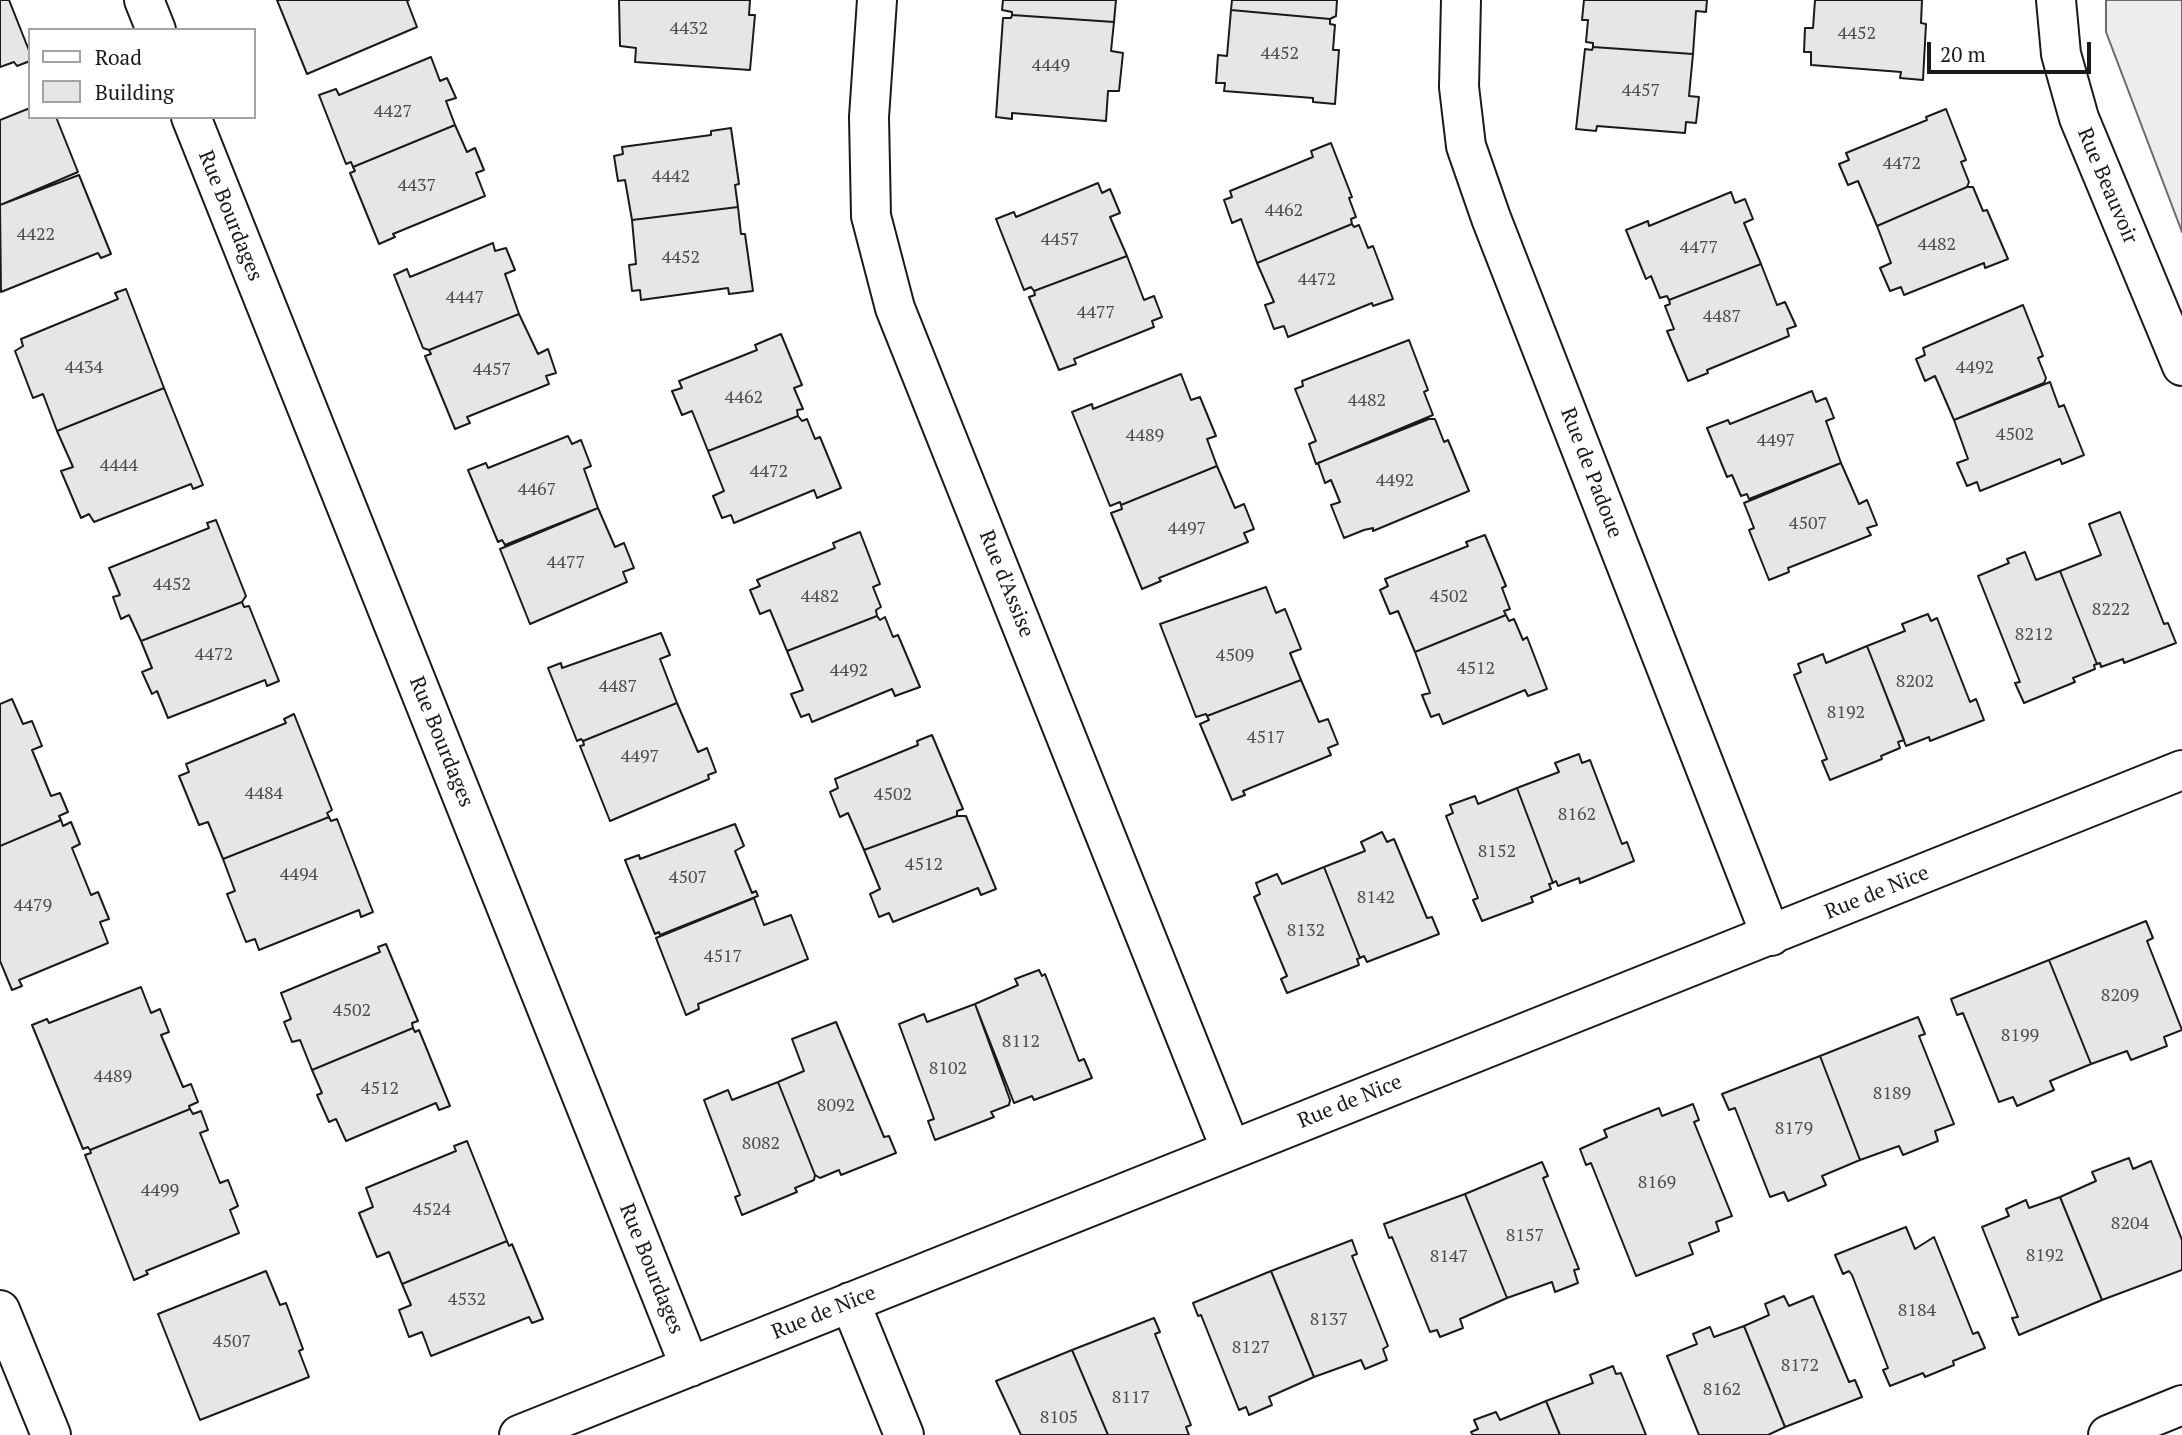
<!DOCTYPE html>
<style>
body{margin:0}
#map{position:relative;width:2182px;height:1435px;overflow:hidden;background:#fff;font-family:"PT Serif",serif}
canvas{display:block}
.legend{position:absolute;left:28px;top:28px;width:228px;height:91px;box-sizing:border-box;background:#fff;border:2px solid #a3a3a3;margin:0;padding:9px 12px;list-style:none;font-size:21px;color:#1a1a1a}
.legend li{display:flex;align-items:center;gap:14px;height:35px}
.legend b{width:35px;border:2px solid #a3a3a3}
.scale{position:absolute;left:1927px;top:42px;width:164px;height:32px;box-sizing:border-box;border:4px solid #1a1a1a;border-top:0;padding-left:9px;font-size:21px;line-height:24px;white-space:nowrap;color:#1a1a1a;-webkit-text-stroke:5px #fff;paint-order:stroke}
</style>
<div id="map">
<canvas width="2182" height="1435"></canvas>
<ul class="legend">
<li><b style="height:9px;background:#fff"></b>Road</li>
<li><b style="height:19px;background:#e6e6e6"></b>Building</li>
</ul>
<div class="scale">20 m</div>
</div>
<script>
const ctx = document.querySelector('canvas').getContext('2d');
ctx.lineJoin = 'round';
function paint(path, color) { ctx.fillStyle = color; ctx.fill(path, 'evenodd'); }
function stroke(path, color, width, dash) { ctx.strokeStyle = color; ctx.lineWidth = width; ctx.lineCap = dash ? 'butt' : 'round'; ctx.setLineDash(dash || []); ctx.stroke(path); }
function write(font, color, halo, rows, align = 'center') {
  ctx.font = font + ' "PT Serif",serif'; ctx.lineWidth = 5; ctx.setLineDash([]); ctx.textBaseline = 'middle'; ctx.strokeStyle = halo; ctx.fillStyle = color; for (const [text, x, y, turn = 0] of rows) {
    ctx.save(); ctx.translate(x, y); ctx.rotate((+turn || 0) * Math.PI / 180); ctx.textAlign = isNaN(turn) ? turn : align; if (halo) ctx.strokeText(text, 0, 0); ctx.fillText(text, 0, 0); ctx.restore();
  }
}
const built = new Path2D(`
 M 2106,0 L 2182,0 L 2182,232 L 2106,32 Z`);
const building = new Path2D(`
 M 0,0 L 9,0 L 30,53 L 30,61 L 17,66 L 14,62 L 0,67 Z
 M 277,0 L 409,0 L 407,1 L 417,27 L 307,74 Z
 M 619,0 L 750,0 L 749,15 L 755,15 L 750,70 L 635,62 L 636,48 L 620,46 Z
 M 1003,0 L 1116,0 L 1114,22 L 1012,15 L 1012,12 L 1002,10 Z
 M 1232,0 L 1337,0 L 1336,16 L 1330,19 L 1231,10 Z
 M 1584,0 L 1707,0 L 1706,12 L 1696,11 L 1693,54 L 1593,47 L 1593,43 L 1586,42 L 1588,20 L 1582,20 Z
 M 1815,0 L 1922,0 L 1921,23 L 1926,24 L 1923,80 L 1900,78 L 1901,72 L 1811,65 L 1811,52 L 1804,52 L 1805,28 L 1813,28 Z
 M 1231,10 L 1330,19 L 1330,24 L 1335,25 L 1333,50 L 1339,50 L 1335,104 L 1313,102 L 1313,98 L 1224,91 L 1225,83 L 1216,83 L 1218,55 L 1227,56 Z
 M 1012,15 L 1114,22 L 1111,51 L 1123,53 L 1119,91 L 1108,91 L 1106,121 L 1012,113 L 1012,119 L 996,117 L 1003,18 L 1011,18 Z
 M 1593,47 L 1693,54 L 1689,96 L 1699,97 L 1696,123 L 1686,122 L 1685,133 L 1597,126 L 1596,131 L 1576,129 L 1585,49 L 1592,50 Z
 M 431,57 L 440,81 L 447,78 L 456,98 L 446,101 L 455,125 L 353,167 L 351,162 L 346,164 L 319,95 L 336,89 L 339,95 Z
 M 30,108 L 30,117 L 56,117 L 78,172 L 0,205 L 0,120 Z
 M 1946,109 L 1966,160 L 1961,162 L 1969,182 L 1967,187 L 1877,226 L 1858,181 L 1848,185 L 1839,164 L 1849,160 L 1846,153 L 1927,120 L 1926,117 Z
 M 455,125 L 467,152 L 475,148 L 484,170 L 476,173 L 485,196 L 393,234 L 395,237 L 379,244 L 350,173 L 355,171 L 353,167 Z
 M 731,128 L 739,184 L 735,185 L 738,207 L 632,220 L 625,180 L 618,181 L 614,156 L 623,154 L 622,147 L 711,135 L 711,131 Z
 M 1331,143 L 1352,197 L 1349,198 L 1356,217 L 1351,219 L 1352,224 L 1257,263 L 1241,219 L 1232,223 L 1224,200 L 1232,197 L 1230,191 L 1313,157 L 1311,151 Z
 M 79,175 L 111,254 L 101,258 L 98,253 L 1,292 L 0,205 Z
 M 1098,183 L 1102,193 L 1110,189 L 1120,213 L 1110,217 L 1127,256 L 1034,291 L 1031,287 L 1024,290 L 996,219 L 1014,212 L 1016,217 Z
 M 1967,187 L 1973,187 L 1983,211 L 1987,210 L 2008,259 L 1985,268 L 1984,263 L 1904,295 L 1901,287 L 1890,291 L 1880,268 L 1891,263 L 1877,226 Z
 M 1731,192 L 1735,203 L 1745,199 L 1753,219 L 1744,223 L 1761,264 L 1669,300 L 1667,296 L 1660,298 L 1651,276 L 1646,279 L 1626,230 L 1648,221 L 1649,226 Z
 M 738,207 L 741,234 L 745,234 L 753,291 L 729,294 L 728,288 L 641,300 L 640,290 L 632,291 L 629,265 L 636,264 L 632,220 Z
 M 1352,224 L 1354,227 L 1359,225 L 1368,248 L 1373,246 L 1393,299 L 1373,306 L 1372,303 L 1288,337 L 1284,326 L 1274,329 L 1265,305 L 1274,302 L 1257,263 Z
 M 493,243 L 495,251 L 506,248 L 515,270 L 505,274 L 519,314 L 429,350 L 423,348 L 394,275 L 407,269 L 410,277 Z
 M 1127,256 L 1144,300 L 1154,296 L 1162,317 L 1152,321 L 1154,327 L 1074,359 L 1076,364 L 1059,370 L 1029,297 L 1035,295 L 1034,291 Z
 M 1761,264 L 1777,305 L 1785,302 L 1796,326 L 1787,329 L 1789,336 L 1707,370 L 1708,373 L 1688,381 L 1667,331 L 1674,329 L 1665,306 L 1670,304 L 1669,300 Z
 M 126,289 L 164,388 L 57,431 L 43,394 L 33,398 L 15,351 L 23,346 L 21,339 L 118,299 L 115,293 Z
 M 2023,305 L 2043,356 L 2038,358 L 2046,378 L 2044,383 L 1954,420 L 1935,376 L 1925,381 L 1916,359 L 1925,355 L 1923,348 Z
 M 519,314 L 538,354 L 548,349 L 556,373 L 546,376 L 549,384 L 467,417 L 470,423 L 455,429 L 425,356 L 431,354 L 429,350 Z
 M 781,334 L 802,385 L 794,388 L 803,409 L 797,410 L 798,416 L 708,451 L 692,411 L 682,415 L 672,391 L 682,388 L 679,381 L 757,350 L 755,345 Z
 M 1409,340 L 1428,390 L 1424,392 L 1433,415 L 1316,464 L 1309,444 L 1316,441 L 1295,389 L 1303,386 L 1302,381 Z
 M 1181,374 L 1191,400 L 1200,397 L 1216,436 L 1207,439 L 1217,466 L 1121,505 L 1120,502 L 1110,506 L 1072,412 L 1092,404 L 1093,409 Z
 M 2050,382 L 2059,407 L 2064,405 L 2084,455 L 2062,464 L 2060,459 L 1980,491 L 1977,482 L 1967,486 L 1957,463 L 1968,459 L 1954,420 Z
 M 164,388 L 203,485 L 193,489 L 191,484 L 94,522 L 89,514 L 81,518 L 61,471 L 73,467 L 57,431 Z
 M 1812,391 L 1816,402 L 1826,398 L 1834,418 L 1826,421 L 1841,463 L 1749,499 L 1747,494 L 1741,496 L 1732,475 L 1727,477 L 1707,428 L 1728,420 L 1730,424 Z
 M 798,416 L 802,421 L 807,419 L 815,439 L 820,437 L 841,488 L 817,498 L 814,490 L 734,523 L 731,515 L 722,518 L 713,496 L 724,491 L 708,451 Z
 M 1429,419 L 1435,419 L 1444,442 L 1448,440 L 1469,491 L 1373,531 L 1373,528 L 1364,530 L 1344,538 L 1331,505 L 1340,502 L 1331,480 L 1325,483 L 1318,463 Z
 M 568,436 L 572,444 L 581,440 L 591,466 L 584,469 L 598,508 L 505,545 L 502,540 L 498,542 L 468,470 L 486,463 L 488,468 Z
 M 1841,463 L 1859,504 L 1867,500 L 1877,525 L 1867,528 L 1871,535 L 1788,568 L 1789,572 L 1769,580 L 1749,530 L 1754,528 L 1744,503 Z
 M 1217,466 L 1235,508 L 1244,504 L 1254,529 L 1244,533 L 1248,542 L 1159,578 L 1161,581 L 1142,589 L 1111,513 L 1122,509 L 1121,505 Z
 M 598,508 L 615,547 L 624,543 L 634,568 L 623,572 L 627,582 L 530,624 L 500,549 Z
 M 2120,512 L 2164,624 L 2168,623 L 2176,643 L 2124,663 L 2123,659 L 2101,667 L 2100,663 L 2097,664 L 2060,571 L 2101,555 L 2089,524 Z
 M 216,520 L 246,596 L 242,602 L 141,641 L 129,615 L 121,619 L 113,597 L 120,595 L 109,568 L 209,528 L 207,523 Z
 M 860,532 L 880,584 L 873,587 L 881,607 L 876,610 L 877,616 L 787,651 L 770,610 L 760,614 L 750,590 L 760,586 L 757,580 L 835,548 L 833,543 Z
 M 1485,535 L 1506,586 L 1502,588 L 1510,609 L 1504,611 L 1506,615 L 1415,652 L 1398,611 L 1390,614 L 1380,590 L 1388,586 L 1385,579 L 1468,546 L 1466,542 Z
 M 2025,552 L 2036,580 L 2060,571 L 2097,664 L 2094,665 L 2095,669 L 2073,678 L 2075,682 L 2024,703 L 2015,683 L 2020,682 L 1978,576 L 2009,563 L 2007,559 Z
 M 1266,587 L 1276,613 L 1285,609 L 1301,649 L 1290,653 L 1301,680 L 1207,716 L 1206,714 L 1196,717 L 1160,624 Z
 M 242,602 L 244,607 L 249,606 L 279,681 L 267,686 L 265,680 L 168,718 L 157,691 L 152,694 L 142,672 L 152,668 L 141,641 Z
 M 1928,614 L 1931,621 L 1937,618 L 1970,702 L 1976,699 L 1984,720 L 1930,741 L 1929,737 L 1906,746 L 1867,646 L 1905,631 L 1902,624 Z
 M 1506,615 L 1509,621 L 1514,619 L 1523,640 L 1527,637 L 1547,689 L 1528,696 L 1525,690 L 1443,724 L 1439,714 L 1431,717 L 1422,695 L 1430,693 L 1415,652 Z
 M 877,616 L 880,620 L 885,617 L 893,637 L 898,635 L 920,687 L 895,696 L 892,689 L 812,722 L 809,714 L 801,717 L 791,694 L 803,690 L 787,651 Z
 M 661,633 L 670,655 L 660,659 L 677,703 L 583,741 L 581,739 L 577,741 L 548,668 L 561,663 L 562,668 Z
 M 1867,646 L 1904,740 L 1898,742 L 1900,748 L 1881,756 L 1882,759 L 1830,780 L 1822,761 L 1827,759 L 1794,675 L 1801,672 L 1798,664 L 1823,654 L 1826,663 Z
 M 1301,680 L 1319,722 L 1328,719 L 1338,744 L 1328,748 L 1331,755 L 1243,791 L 1245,795 L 1232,800 L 1200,724 L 1209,720 L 1207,716 Z
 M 12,699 L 23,724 L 32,721 L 42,746 L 32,750 L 51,796 L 60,793 L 68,812 L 59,816 L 61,820 L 0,846 L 0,704 Z
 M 677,703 L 698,752 L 707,748 L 716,772 L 708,775 L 709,779 L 610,821 L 580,746 L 584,745 L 583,741 Z
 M 294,714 L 332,810 L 327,813 L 329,817 L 223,859 L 208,822 L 199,825 L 179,776 L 189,772 L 186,764 L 286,723 L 284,719 Z
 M 932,735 L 963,809 L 957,811 L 957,816 L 864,850 L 848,813 L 840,817 L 830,792 L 838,788 L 835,779 L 918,745 L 917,741 Z
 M 1579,754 L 1582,763 L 1590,760 L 1622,844 L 1627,842 L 1634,861 L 1580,883 L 1579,878 L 1558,886 L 1556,881 L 1553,883 L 1517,788 L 1559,772 L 1555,763 Z
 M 1517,788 L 1553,883 L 1549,884 L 1551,889 L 1531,897 L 1533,902 L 1482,921 L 1473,900 L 1478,898 L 1446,816 L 1453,813 L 1450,805 L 1475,796 L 1478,804 Z
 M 957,816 L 966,816 L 996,889 L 981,895 L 978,888 L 893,922 L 889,913 L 879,917 L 870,894 L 880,889 L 864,850 Z
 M 329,817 L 331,821 L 337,819 L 373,912 L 361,917 L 359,910 L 259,950 L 255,939 L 246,942 L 227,894 L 235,891 L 223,859 Z
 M 61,820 L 63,826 L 71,822 L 80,844 L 72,848 L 91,895 L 98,892 L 109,919 L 100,922 L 108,943 L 19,980 L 22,986 L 12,990 L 0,961 L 0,846 Z
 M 735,824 L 744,846 L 735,851 L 752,893 L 756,891 L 758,896 L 660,935 L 659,932 L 655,934 L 625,860 L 639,855 L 640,859 Z
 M 1382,832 L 1387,842 L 1394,839 L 1427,918 L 1432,917 L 1439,934 L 1367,962 L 1364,956 L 1360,958 L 1324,867 L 1365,851 L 1361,842 Z
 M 1324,867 L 1360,958 L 1357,959 L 1359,965 L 1287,993 L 1281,979 L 1287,976 L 1254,897 L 1260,894 L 1256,883 L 1277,874 L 1282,884 Z
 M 754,898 L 764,925 L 791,915 L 808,959 L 698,1004 L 699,1009 L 686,1015 L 656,938 Z
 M 2146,921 L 2153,938 L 2147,941 L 2182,1030 L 2164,1037 L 2167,1046 L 2131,1060 L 2127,1051 L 2091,1064 L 2049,960 Z
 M 386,944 L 418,1021 L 412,1023 L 413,1028 L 312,1070 L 300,1040 L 292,1042 L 284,1022 L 291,1019 L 281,993 L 380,952 L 378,947 Z
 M 2049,960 L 2091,1064 L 2050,1081 L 2054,1090 L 2017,1106 L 2013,1097 L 1999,1102 L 1963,1013 L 1957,1015 L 1951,999 Z
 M 1039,970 L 1042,976 L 1045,974 L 1079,1061 L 1084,1059 L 1092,1078 L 1034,1100 L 1032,1096 L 1014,1103 L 975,1004 L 1018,985 L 1015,979 Z
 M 141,987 L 151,1013 L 160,1009 L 169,1032 L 161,1035 L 183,1087 L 191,1084 L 198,1102 L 189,1106 L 190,1109 L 90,1150 L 88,1147 L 83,1149 L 32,1025 L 47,1019 L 49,1023 Z
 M 975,1004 L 1010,1100 L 1009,1105 L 991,1112 L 994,1117 L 935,1140 L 928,1121 L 934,1119 L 899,1024 L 924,1014 L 927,1022 Z
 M 1918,1017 L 1925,1034 L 1919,1036 L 1954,1124 L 1935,1131 L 1938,1141 L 1903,1155 L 1899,1146 L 1860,1160 L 1820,1056 Z
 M 836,1022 L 884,1137 L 889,1136 L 896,1153 L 841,1175 L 839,1170 L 820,1178 L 815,1175 L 778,1082 L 804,1071 L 792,1039 Z
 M 413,1028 L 415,1032 L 419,1030 L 450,1106 L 439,1110 L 436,1103 L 346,1141 L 336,1119 L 329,1122 L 317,1095 L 322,1093 L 312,1070 Z
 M 1820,1056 L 1860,1160 L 1822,1176 L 1826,1185 L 1788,1201 L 1784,1192 L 1770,1197 L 1735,1108 L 1729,1110 L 1722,1094 Z
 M 778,1082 L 815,1175 L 814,1180 L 795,1188 L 797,1192 L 742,1215 L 735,1197 L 740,1195 L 704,1100 L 728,1090 L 732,1100 Z
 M 1693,1104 L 1699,1120 L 1694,1122 L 1732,1216 L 1716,1222 L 1719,1231 L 1689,1243 L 1693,1254 L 1636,1276 L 1591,1163 L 1586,1165 L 1580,1149 L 1607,1137 L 1604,1130 L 1659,1108 L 1662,1116 Z
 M 190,1109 L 193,1114 L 201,1111 L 208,1130 L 200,1133 L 220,1183 L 228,1180 L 238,1206 L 230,1210 L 239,1233 L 146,1271 L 148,1274 L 134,1280 L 85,1155 L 91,1153 L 90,1150 Z
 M 467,1141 L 507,1241 L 402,1284 L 389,1252 L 377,1257 L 359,1213 L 373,1207 L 366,1188 L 456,1151 L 454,1146 Z
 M 2129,1158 L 2133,1169 L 2151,1161 L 2182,1240 L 2182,1270 L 2102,1300 L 2060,1197 L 2096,1181 L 2092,1172 Z
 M 1542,1162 L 1548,1176 L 1543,1178 L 1579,1269 L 1574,1270 L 1578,1283 L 1555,1292 L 1552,1282 L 1507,1298 L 1465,1194 Z
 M 1465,1194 L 1507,1298 L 1460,1319 L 1463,1328 L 1440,1337 L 1437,1330 L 1430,1332 L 1392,1237 L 1389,1238 L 1384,1224 Z
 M 2060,1197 L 2102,1300 L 2019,1335 L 2012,1318 L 2018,1317 L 1982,1227 L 2009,1216 L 2006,1209 L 2026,1200 L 2029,1208 Z
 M 1906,1227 L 1915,1249 L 1934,1237 L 1973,1334 L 1978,1332 L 1985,1348 L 1953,1361 L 1954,1365 L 1925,1377 L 1923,1373 L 1890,1386 L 1883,1370 L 1888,1368 L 1852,1275 L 1849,1271 L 1843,1274 L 1835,1255 Z
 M 1352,1240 L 1357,1254 L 1352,1256 L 1388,1346 L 1383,1349 L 1387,1360 L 1365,1369 L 1361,1360 L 1314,1377 L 1271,1271 Z
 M 507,1241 L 509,1246 L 512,1244 L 543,1319 L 532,1323 L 529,1317 L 431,1356 L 422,1332 L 409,1337 L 399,1310 L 411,1305 L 402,1284 Z
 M 266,1271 L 280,1305 L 286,1303 L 303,1349 L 299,1351 L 309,1377 L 200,1420 L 158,1314 Z
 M 1271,1271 L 1314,1377 L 1269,1397 L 1272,1405 L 1249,1415 L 1246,1407 L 1239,1410 L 1201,1315 L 1198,1316 L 1193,1303 Z
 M 1784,1296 L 1789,1306 L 1813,1296 L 1849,1382 L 1855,1380 L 1862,1397 L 1785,1427 L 1744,1326 L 1769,1315 L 1765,1304 Z
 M 1154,1318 L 1160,1332 L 1155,1334 L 1191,1425 L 1186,1427 L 1189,1435 L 1108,1435 L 1072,1350 Z
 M 1744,1326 L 1785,1427 L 1768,1435 L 1699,1435 L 1667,1356 L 1697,1344 L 1693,1334 L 1710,1327 L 1714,1337 Z
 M 1072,1350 L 1108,1435 L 1021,1435 L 996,1381 Z
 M 1613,1366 L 1616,1374 L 1621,1373 L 1646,1435 L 1560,1435 L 1546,1401 L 1593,1383 L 1590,1375 Z
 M 1546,1401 L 1560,1435 L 1473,1435 L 1471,1432 L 1478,1429 L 1474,1420 L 1496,1412 L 1500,1420 Z`);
const minor = new Path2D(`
 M 144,0 L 156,30
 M 877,0 L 869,117 L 871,216 L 895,308 L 1231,1150
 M 1461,0 L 1459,87 L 1466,146 L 1491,218 L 1771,936
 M 2056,0 L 2061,54 L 2079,118 L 2182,366
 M 191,117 L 690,1367
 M 850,1302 L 904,1435
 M 519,1435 L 2182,770
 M 2108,1435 L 2182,1405`);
const tertiary = new Path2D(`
 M 0,1310 L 51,1435`);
const numberNames = [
 ["4432",689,29],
 ["4452",1857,34],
 ["4452",1280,54],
 ["4449",1051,66],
 ["4457",1641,91],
 ["4427",393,112],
 ["4472",1902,164],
 ["4442",671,177],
 ["4437",417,186],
 ["4462",1284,211],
 ["4422",36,235],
 ["4457",1060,240],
 ["4482",1937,245],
 ["4477",1699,248],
 ["4452",681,258],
 ["4472",1317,280],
 ["4447",465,298],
 ["4477",1096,313],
 ["4487",1722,317],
 ["4434",84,368],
 ["4492",1975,368],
 ["4457",492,370],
 ["4462",744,398],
 ["4482",1367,401],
 ["4502",2015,435],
 ["4489",1145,436],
 ["4497",1776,441],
 ["4444",119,466],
 ["4472",769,472],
 ["4492",1395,481],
 ["4467",537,490],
 ["4507",1808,524],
 ["4497",1187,529],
 ["4477",566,563],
 ["4452",172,585],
 ["4482",820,597],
 ["4502",1449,597],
 ["8222",2111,610],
 ["8212",2034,635],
 ["4472",214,655],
 ["4509",1235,656],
 ["4512",1476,669],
 ["4492",849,671],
 ["8202",1915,682],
 ["4487",618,687],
 ["8192",1846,713],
 ["4517",1266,738],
 ["4497",640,757],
 ["4484",264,794],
 ["4502",893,795],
 ["8162",1577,815],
 ["8152",1497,852],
 ["4512",924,865],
 ["4494",299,875],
 ["4507",688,878],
 ["8142",1376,898],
 ["4479",33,906],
 ["8132",1306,931],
 ["4517",723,957],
 ["8209",2120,996],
 ["4502",352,1011],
 ["8199",2020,1036],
 ["8112",1021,1042],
 ["8102",948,1069],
 ["4489",113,1077],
 ["4512",380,1089],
 ["8189",1892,1094],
 ["8092",836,1106],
 ["8179",1794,1129],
 ["8082",761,1144],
 ["8169",1657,1183],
 ["4499",160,1191],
 ["4524",432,1210],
 ["8204",2130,1224],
 ["8157",1525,1236],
 ["8192",2045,1256],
 ["8147",1449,1257],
 ["4532",467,1300],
 ["8184",1917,1311],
 ["8137",1329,1320],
 ["4507",232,1342],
 ["8127",1251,1348],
 ["8172",1800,1366],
 ["8162",1722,1390],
 ["8117",1131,1398],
 ["8105",1059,1418]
];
const streetNames = [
 ["Rue Beauvoir",2107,186,67],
 ["Rue Bourdages",230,216,68],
 ["Rue de Padoue",1591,473,69],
 ["Rue d'Assise",1006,584,68],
 ["Rue Bourdages",441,742,68],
 ["Rue de Nice",1877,893,-22],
 ["Rue de Nice",1350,1102,-22],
 ["Rue Bourdages",651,1269,68],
 ["Rue de Nice",824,1313,-22]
];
paint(built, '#ededed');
stroke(built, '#6a6a6a', 2);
paint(building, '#e6e6e6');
stroke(building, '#1a1a1a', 2);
stroke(minor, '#1a1a1a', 42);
stroke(tertiary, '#1a1a1a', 42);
stroke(minor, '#fff', 38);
stroke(tertiary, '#fff', 38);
write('18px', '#4d4d4d', null, numberNames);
write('21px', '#1a1a1a', '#fff', streetNames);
</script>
